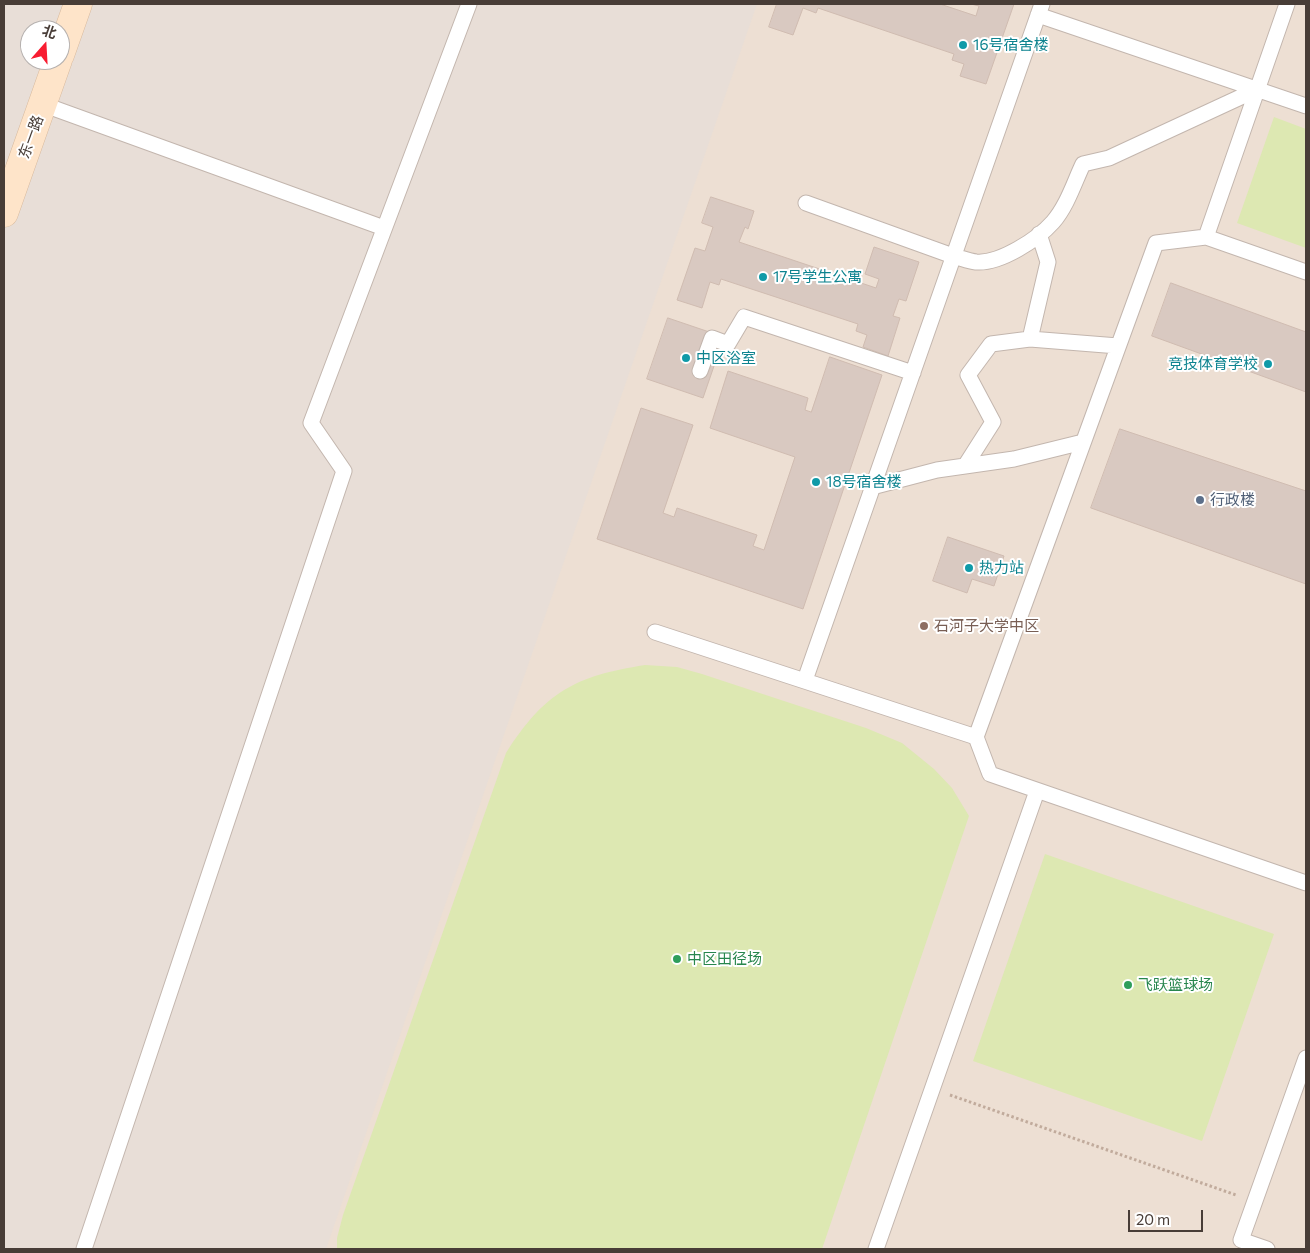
<!DOCTYPE html>
<meta charset="utf-8">
<style>
body{margin:0}
#map{position:relative;width:1310px;height:1253px;overflow:hidden;background:#f4eee8;font-family:Commissioner,"Noto Sans SC",sans-serif}
canvas{display:block}
.frame{position:absolute;inset:0;border:5px solid #483d37;pointer-events:none}
.north{position:absolute;left:20px;top:20px;width:50px;height:50px;box-sizing:border-box;background:#fff;border:1px solid #b6b1af;border-radius:50%;rotate:19deg;font-size:14px;font-weight:700;line-height:20px;text-align:center;color:#483d37}
.north::after{content:'';display:block;margin:auto;width:18px;height:22px;background:#f81c31;clip-path:polygon(50% 0,100% 100%,50% 72%,0 100%)}
.scale{position:absolute;left:1128px;top:1210px;width:75px;height:22px;box-sizing:border-box;border:2px solid #483d37;border-top:0;padding-left:6px;font-size:15px;line-height:18px;white-space:nowrap;color:#483d37;-webkit-text-stroke:4px #fff;paint-order:stroke}
</style>
<div id="map">
<canvas width="1310" height="1253"></canvas>
<div class="frame"></div>
<div class="north">北</div>
<div class="scale">20 m</div>
</div>
<script>
const ctx = document.querySelector('canvas').getContext('2d');
ctx.lineJoin = 'round';
function paint(path, color) { ctx.fillStyle = color; ctx.fill(path, 'evenodd'); }
function stroke(path, color, width, dash) { ctx.strokeStyle = color; ctx.lineWidth = width; ctx.lineCap = dash ? 'butt' : 'round'; ctx.setLineDash(dash || []); ctx.stroke(path); }
function write(font, color, halo, rows, align = 'center') {
  ctx.font = font + ' Commissioner,"Noto Sans SC",sans-serif'; ctx.lineWidth = 4; ctx.setLineDash([]); ctx.textBaseline = 'middle'; ctx.strokeStyle = halo; ctx.fillStyle = color; for (const [text, x, y, turn = 0] of rows) {
    ctx.save(); ctx.translate(x, y); ctx.rotate((+turn || 0) * Math.PI / 180); ctx.textAlign = isNaN(turn) ? turn : align; if (halo) ctx.strokeText(text, 0, 0); ctx.fillText(text, 0, 0); ctx.restore();
  }
}
const residential = new Path2D(`
 M 4,4 L 1306,4 L 1306,1249 L 4,1249 ZM 30,30 L 60,30 L 60,60 L 30,60 Z`);
const education = new Path2D(`
 M 757,4 L 1306,4 L 1306,1249 L 326,1249 Z`);
const green = new Path2D(`
 M 1274,117 L 1306,129 L 1306,248 L 1237,223 Z
 M 645,665 L 677,667 L 702,674 L 866,728 L 902,743 L 934,769 L 952,788 L 969,816 L 822,1249 L 337,1249 L 337,1238 L 343,1215 L 506,753 C 545,692 575,676 645,665 Z
 M 1045,854 L 1274,934 L 1202,1141 L 973,1061 Z`);
const building = new Path2D(`
 M 777,4 L 940,4 L 976,16 L 979,6 L 971,4 L 1014,4 L 986,84 L 960,76 L 964,64 L 952,60 L 954,54 L 818,8 L 816,13 L 803,8 L 793,35 L 769,27 Z
 M 711,197 L 754,211 L 748,229 L 745,227 L 739,242 L 876,288 L 879,279 L 865,274 L 874,247 L 919,262 L 906,301 L 899,299 L 893,316 L 900,318 L 888,356 L 863,347 L 867,335 L 856,331 L 858,324 L 721,279 L 719,285 L 710,282 L 702,308 L 677,300 L 695,248 L 705,251 L 713,227 L 702,223 Z
 M 1171,283 L 1306,332 L 1306,392 L 1152,336 Z
 M 668,318 L 724,337 L 703,398 L 647,379 Z
 M 830,357 L 882,375 L 803,609 L 597,539 L 641,408 L 693,425 L 663,513 L 674,517 L 677,508 L 757,535 L 753,546 L 764,550 L 795,457 L 710,428 L 728,371 L 808,398 L 805,410 L 811,412 Z
 M 1120,429 L 1306,491 L 1306,584 L 1091,508 Z
 M 948,537 L 1004,556 L 994,586 L 972,579 L 967,593 L 933,581 Z`);
const path = new Path2D(`
 M 950,1095 L 1236,1195`);
const service = new Path2D(`
 M 1038,15 L 1306,106
 M 42,104 L 384,228
 M 806,203 L 953,256 C 961,258 969,261 976,262 C 1000,264 1038,239 1053,222 C 1067,206 1074,183 1083,164 L 1109,158 L 1258,89
 M 1206,237 L 1287,4
 M 1030,339 L 1118,346
 M 700,371 L 712,338 L 728,344 L 744,317 L 913,373
 M 965,466 L 993,422 L 968,375 L 991,344 L 1030,339 L 1048,262 L 1039,234
 M 872,487 L 937,470 L 1014,459 L 1083,442
 M 655,632 L 976,737 L 990,774 L 1306,883
 M 805,680 L 1042,4
 M 976,737 L 1156,243 L 1206,237 L 1306,272
 M 84,1249 L 344,471 L 311,423 L 469,4
 M 876,1249 L 1037,791
 M 1267,1249 L 1241,1240 L 1306,1058`);
const secondary = new Path2D(`
 M 60,55 L 78,4
 M 4,213 L 58,60`);
const markers = [
 [963,45,5,"#0f9aa8"],
 [763,277,5,"#0f9aa8"],
 [686,358,5,"#0f9aa8"],
 [1268,364,5,"#0f9aa8"],
 [816,482,5,"#0f9aa8"],
 [1200,500,5,"#5c6f8a"],
 [969,568,5,"#0f9aa8"],
 [924,626,5,"#8d6e63"],
 [677,959,5,"#2e9e5b"],
 [1128,985,5,"#2e9e5b"]
];
const cultureNames = [
 ["16号宿舍楼",973,45],
 ["17号学生公寓",773,277],
 ["中区浴室",696,358],
 ["竞技体育学校",1258,364,"right"],
 ["18号宿舍楼",826,482],
 ["热力站",979,568]
];
const streetNames = [
 ["东一路",31,137,-70]
];
const serviceNames = [
 ["行政楼",1210,500]
];
const educationNames = [
 ["石河子大学中区",934,626]
];
const leisureNames = [
 ["中区田径场",687,959],
 ["飞跃篮球场",1138,985]
];
paint(residential, '#e8ded7');
paint(education, '#eddfd3');
paint(green, '#dde8b2');
paint(building, '#d9c9c1');
stroke(building, '#d0bcb1', 1);
stroke(service, '#c3b6ae', 17);
stroke(secondary, '#d6b89b', 29);
stroke(path, '#c1ab9c', 3, [2.5, 2.5]);
stroke(service, '#fff', 15);
stroke(secondary, '#fee4c9', 28);
for (const [x, y, r, color] of markers) { const dot = new Path2D(); dot.arc(x, y, r, 0, 2 * Math.PI); ctx.fillStyle = color; ctx.fill(dot); stroke(dot, '#fff', 2); }
write('15px', '#0d838f', '#fff', cultureNames, 'left');
write('15px', '#483d37', '#fff', streetNames);
write('15px', '#4e5e75', '#fff', serviceNames, 'left');
write('15px', '#785e54', '#fff', educationNames, 'left');
write('15px', '#27864d', '#fff', leisureNames, 'left');
</script>
